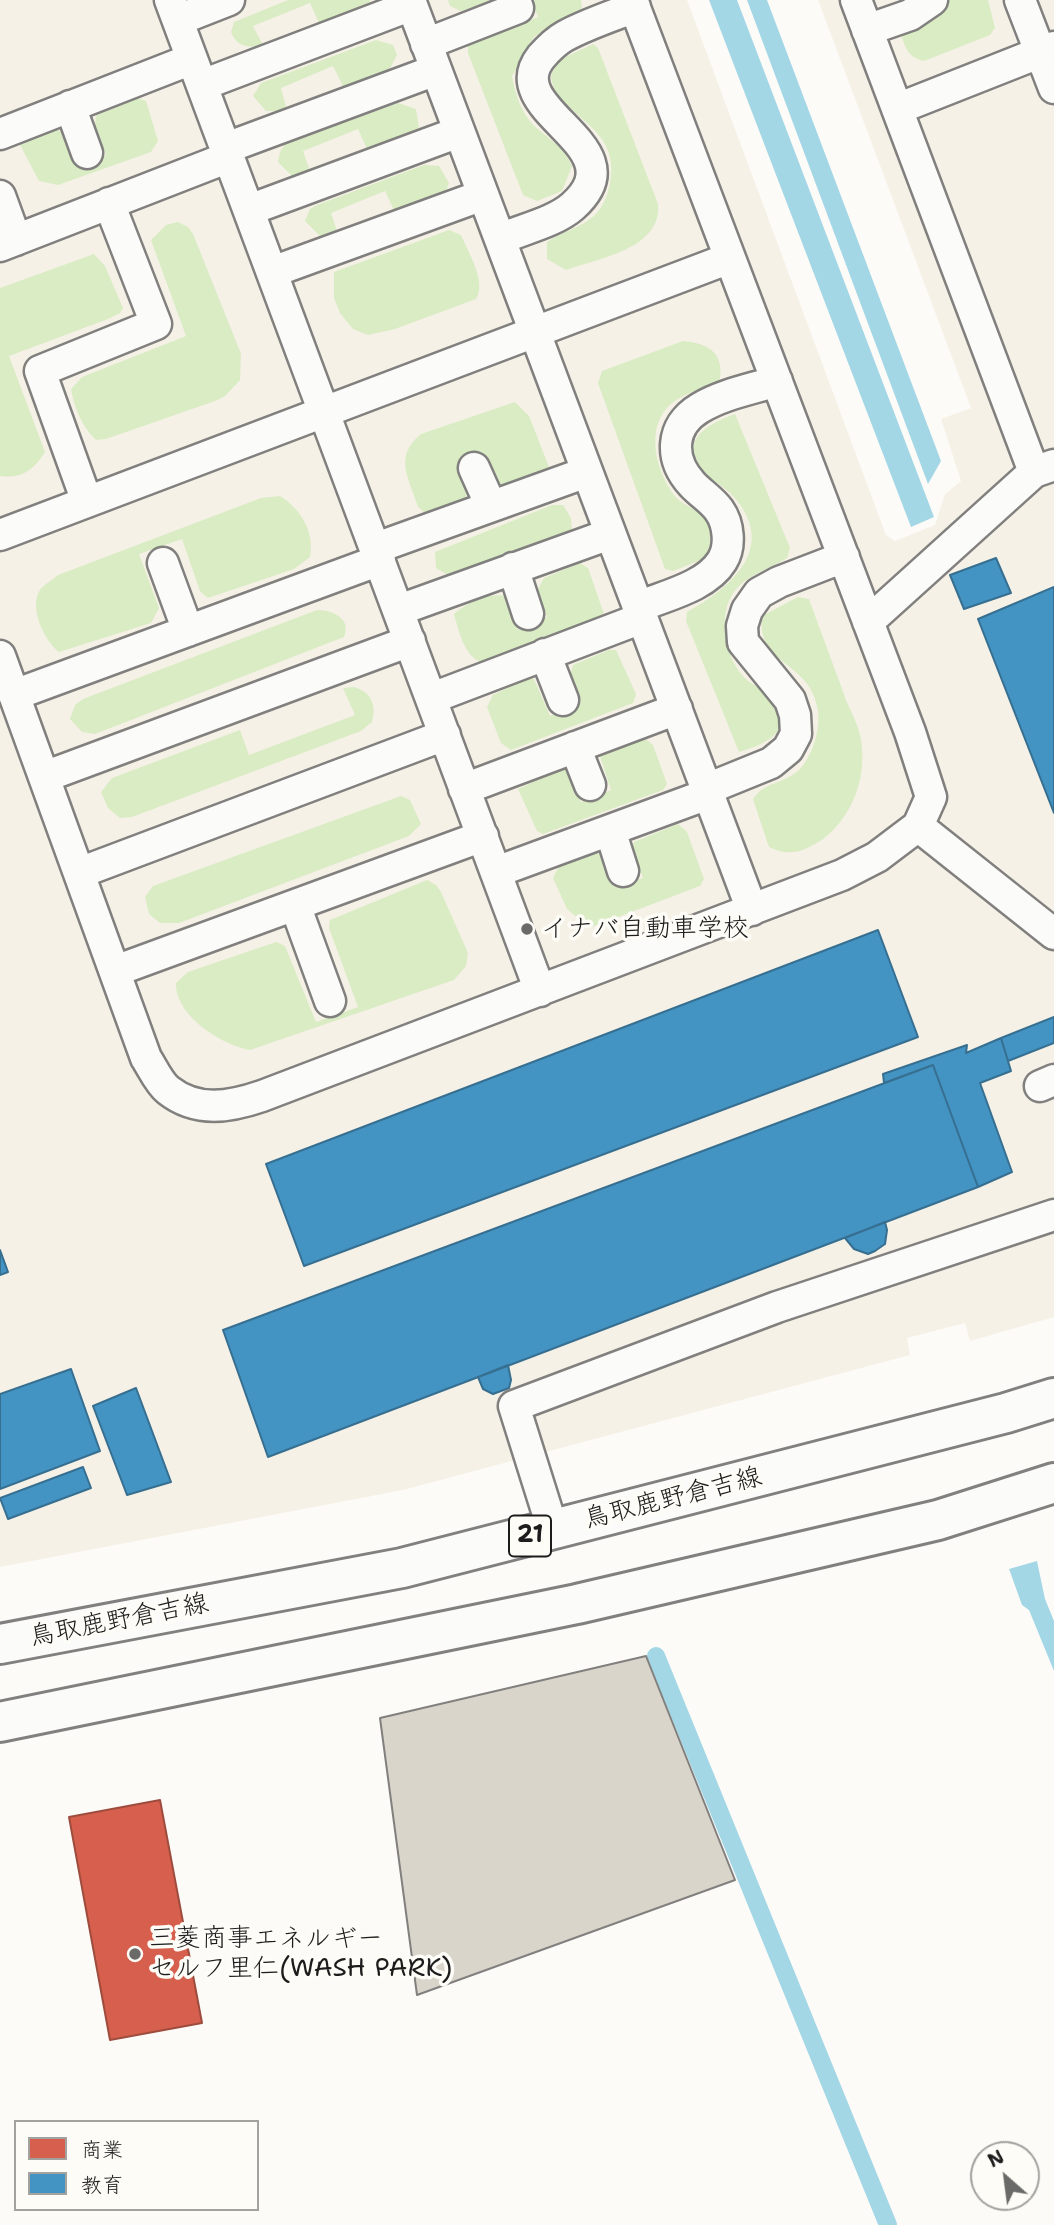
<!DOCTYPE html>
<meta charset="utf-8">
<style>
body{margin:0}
#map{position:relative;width:1054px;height:2225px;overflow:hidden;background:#fcfbf8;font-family:"Shantell Sans","Klee One",sans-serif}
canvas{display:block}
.legend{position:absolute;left:14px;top:2120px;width:245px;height:91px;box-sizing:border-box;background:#fdfcf7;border:2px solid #a3a29f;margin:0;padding:9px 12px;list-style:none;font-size:21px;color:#1c1c1c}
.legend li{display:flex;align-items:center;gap:14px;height:35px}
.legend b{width:35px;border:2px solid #a3a29f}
.north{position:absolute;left:970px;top:2141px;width:70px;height:70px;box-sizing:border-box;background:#fdfcf7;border:2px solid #a3a29f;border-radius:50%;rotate:332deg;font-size:19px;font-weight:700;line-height:28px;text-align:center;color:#1c1c1c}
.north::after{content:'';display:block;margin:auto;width:24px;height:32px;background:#6a6a69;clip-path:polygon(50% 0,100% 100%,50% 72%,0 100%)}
</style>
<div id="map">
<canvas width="1054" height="2225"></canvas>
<ul class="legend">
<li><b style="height:19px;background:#d6604d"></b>商業</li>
<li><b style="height:19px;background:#4393c3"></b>教育</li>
</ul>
<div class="north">N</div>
</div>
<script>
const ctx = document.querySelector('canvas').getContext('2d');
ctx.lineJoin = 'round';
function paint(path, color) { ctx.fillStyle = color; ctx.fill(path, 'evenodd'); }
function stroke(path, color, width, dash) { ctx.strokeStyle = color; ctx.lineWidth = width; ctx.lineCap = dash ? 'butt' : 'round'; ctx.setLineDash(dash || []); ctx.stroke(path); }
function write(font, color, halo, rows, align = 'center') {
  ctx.font = font + ' "Shantell Sans","Klee One",sans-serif'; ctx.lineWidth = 7; ctx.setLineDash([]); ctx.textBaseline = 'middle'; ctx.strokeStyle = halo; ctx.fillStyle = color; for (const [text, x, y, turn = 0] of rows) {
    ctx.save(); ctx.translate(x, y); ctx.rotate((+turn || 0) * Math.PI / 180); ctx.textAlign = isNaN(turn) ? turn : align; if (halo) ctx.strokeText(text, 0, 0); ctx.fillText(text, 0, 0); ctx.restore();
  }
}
const built = new Path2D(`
 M 0,0 L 687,0 L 886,535 L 895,541 L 935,525 L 945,494 L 961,481 L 941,419 L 971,408 L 818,0 L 1054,0 L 1054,1317 L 970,1341 L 965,1323 L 907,1338 L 910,1355 L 403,1490 L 0,1567 Z`);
const green = new Path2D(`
 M 288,0 L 370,0 L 370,3 L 319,23 L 310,3 L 253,26 L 264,47 C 248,46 238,49 231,32 L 234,22 Z
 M 448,0 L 495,0 L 461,11 L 450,6 Z
 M 531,0 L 581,0 L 582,9 L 534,37 L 512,76 C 516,97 522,116 539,130 C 553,142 564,148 572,166 L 562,191 L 537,201 L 523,195 L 468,53 L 468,45 L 476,41 L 538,17 Z
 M 945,0 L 988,0 L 995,28 L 990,35 L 924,61 C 907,57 905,47 900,31 Z
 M 376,40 L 393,45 L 397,55 L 389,70 L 344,88 L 333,66 L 281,88 L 287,111 L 266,111 L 253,96 L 261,83 Z
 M 593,44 L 598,48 L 658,204 C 662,249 599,258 566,270 L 547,259 L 547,242 C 561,232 582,227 594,216 C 603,207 608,195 610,183 C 622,123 555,117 551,76 L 557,61 Z
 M 137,98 L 146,101 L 158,141 L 151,152 L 58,185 L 39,181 L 18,141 L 56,128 L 65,135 L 77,165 L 106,155 L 95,125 L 96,114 Z
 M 398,103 L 416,109 L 419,128 L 413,132 L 367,149 L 358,129 L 303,151 L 311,174 L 292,176 L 278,162 L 280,152 L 285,144 Z
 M 424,165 L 439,166 L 449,183 L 446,191 L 394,210 L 385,191 L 331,213 L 338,234 L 320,236 L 305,221 L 310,209 L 317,205 Z
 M 178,222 L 188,227 L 193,234 L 241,354 L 240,380 L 225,396 L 215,401 L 106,439 L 96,440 C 82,427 74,407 71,389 L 82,377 L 186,336 L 151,240 L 166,225 Z
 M 449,230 L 461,235 C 468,252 487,282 476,299 L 395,329 L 368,335 L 353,329 L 340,313 L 334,298 L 334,272 Z
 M 94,254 L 105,266 L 123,308 L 120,313 L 108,319 L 9,356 L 45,452 C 34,470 21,479 0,476 L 0,288 Z
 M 683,341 C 709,343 726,354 719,383 C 701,389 679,394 666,409 C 646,433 657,472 674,495 C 682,506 700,509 707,522 C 713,535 710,546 706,558 L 673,571 L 665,569 L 598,383 L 602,371 Z
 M 515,402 L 529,416 L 549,467 L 543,474 L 506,488 L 498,483 L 483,453 L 457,464 L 467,494 L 465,502 L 430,517 L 418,507 C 409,478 393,457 421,434 Z
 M 735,414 L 790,548 L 787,558 C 773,567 753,573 740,585 C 716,607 723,652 742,675 C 749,684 760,687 768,694 C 772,697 774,703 777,708 C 791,735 760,746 739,752 L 686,621 L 687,612 C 731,588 779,547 733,496 C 723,485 705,477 698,465 C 681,436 714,422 735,414 Z
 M 280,496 C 301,509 315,533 310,557 L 294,569 L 208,598 L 200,591 L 182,539 L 139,554 L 159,608 L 151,623 L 59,652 C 45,642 28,607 40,590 C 44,584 53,580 58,575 L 261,498 Z
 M 552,505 L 563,505 L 571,518 L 572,530 L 461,573 L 448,575 L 436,568 L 435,552 Z
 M 580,563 L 588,568 L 604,614 L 485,663 C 465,660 459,632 454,614 C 466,603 489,592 505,596 L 518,630 L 547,617 L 538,589 L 544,578 Z
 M 798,597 L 809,599 C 821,633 834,666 846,700 C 851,712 859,726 861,740 C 867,777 853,816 823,839 C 804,852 789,857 769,847 L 753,799 C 763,783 784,783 798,771 C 813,757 822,725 817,706 C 808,661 756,664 762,616 Z
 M 317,610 C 332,610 352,618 344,637 L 95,734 L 82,732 L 70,719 L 75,705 L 83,699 Z
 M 609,650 L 616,650 L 636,694 L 633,703 L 511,750 L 501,743 L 487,707 L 493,695 L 528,678 L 534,679 L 550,716 L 579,704 L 569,680 L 573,665 Z
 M 353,687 C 371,691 377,705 372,722 L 361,731 L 132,817 L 120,818 L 108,808 L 101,792 L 112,778 L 240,730 L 249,755 L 355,715 L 343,688 Z
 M 643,737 L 653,745 L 667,784 L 663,790 L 543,834 L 537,831 L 518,789 L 562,768 L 570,771 L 581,802 L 611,790 L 600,756 L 604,750 Z
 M 401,796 L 410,800 L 421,824 L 409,836 L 179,923 L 160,923 L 149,914 L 145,897 L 153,886 Z
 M 678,824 L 687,832 L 704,879 L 700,886 L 589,928 L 567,909 L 553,878 L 559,866 L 595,853 L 604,856 L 614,887 L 643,878 L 632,849 L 634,842 Z
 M 427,880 L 436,885 L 441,892 L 468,953 L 466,966 L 454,980 L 250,1050 C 222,1045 175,1016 176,983 L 188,972 L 276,942 L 285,946 L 316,1022 L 358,1007 L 329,928 L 330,920 Z`);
const water = new Path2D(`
 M 709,0 L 737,0 L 934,517 L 911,527 Z
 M 747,0 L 767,0 L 941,461 L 928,484 Z
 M 1037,1561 L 1045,1599 L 1054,1621 L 1054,1671 L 1029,1610 L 1022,1605 L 1009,1569 Z`);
const shops = new Path2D(`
 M 160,1800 L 202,2023 L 110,2040 L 69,1817 Z`);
const schools = new Path2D(`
 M 996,558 L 1011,593 L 964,609 L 950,575 Z
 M 1054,587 L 1054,813 L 978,619 Z
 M 878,930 L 918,1037 L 304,1266 L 266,1164 Z
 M 1054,1017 L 1054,1043 L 1008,1061 L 1001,1038 Z
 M 1001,1038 L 1011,1071 L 980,1083 L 1012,1172 L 978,1187 L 933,1065 L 884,1083 L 883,1074 L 967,1045 L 966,1053 Z
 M 933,1065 L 978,1187 L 268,1457 L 223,1330 Z
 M 885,1222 L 887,1230 L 885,1244 L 875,1251 L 868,1254 L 854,1249 L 845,1238 Z
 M 0,1250 L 8,1272 L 0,1275 Z
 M 508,1365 L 511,1380 L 509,1388 L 493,1394 L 483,1389 L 478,1377 Z
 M 71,1369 L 100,1451 L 0,1489 L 0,1394 Z
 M 136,1388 L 171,1482 L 127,1495 L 93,1406 Z
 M 83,1467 L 91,1488 L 8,1519 L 0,1498 Z`);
const stream = new Path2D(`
 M 656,1656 L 888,2225`);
const building = new Path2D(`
 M 646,1656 L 735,1880 L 417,1995 L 380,1718 Z`);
const lane = new Path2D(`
 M 170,0 L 540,991
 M 410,0 L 752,910
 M 856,0 L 1034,472
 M 1020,0 L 1054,88
 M 178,20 L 229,0
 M 867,30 L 910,15 L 932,0
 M 426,44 L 518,8 L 515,0
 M 202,85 L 412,5
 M 70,106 L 87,153
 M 897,109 L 1054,47
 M 0,134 L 192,59
 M 226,148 L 436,70
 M 0,196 L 16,240
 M 249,210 L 459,132
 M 500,239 C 523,229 555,222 573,206 C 641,145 498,112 541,57 C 548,49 556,41 565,36 C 587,24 612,16 635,7
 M 0,246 L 229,157
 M 272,272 L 483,195
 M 474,468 L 491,506
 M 87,502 L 40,371 L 156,324 L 109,203
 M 0,535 L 730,258
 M 376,548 L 587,472
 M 163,563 L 188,631
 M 513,568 L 528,614
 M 638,607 C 664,596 706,587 722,561 C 731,547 729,524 719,510 C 712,500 700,493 692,484 C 669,459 670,426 700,408 C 723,394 752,389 777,381
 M 399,610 L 610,534
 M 868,622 L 1034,472 L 1054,465
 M 545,654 L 563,700
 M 0,656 L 146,1058 C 152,1067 159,1083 168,1090 C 197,1113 230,1107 262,1096 L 842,875 L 877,857 L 918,826 L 931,797 L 910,732 L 632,0
 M 14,695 L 380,560
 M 432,698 L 642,618
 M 575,747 L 590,785
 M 44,777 L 410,641
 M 464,789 L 677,709
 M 707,789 L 771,763 L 788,749 L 796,734 L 795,715 L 790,700 L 743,642 L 742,626 L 747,610 L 759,593 L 779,582 L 844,557
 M 918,826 L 1054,934
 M 610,830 L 623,871
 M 496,872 L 708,794
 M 79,873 L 445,735
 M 295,905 L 330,1001
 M 115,971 L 483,836
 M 1040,1086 L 1054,1080
 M 553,1530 L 514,1406 L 777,1307 L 1054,1215`);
const primary = new Path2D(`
 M 0,1644 L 402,1568 L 1006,1413 L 1054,1398
 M 0,1722 L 577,1604 L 938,1520 L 1054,1483`);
const markers = [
 [527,929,7,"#6a6a69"],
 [135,1954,7,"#6a6a69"]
];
const shields = [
 [530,1536,42]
];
const shieldNames = [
 ["21",530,1536]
];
const poiNames = [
 ["イナバ自動車学校",541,929],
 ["三菱商事エネルギー",149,1939],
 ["セルフ里仁(WASH PARK)",149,1969]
];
const streetNames = [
 ["鳥取鹿野倉吉線",673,1499,-14],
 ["鳥取鹿野倉吉線",119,1621,-11]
];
paint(built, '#f6f1e6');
paint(green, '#d9ecc4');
paint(water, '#a4d7e6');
paint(shops, '#d6604d');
stroke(shops, '#9e4c3e', 2);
paint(schools, '#4393c3');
stroke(schools, '#376f91', 2);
stroke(stream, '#a4d7e6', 18);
paint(building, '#dad5ca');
stroke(building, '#81807f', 2);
stroke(lane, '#81807f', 35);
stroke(primary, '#81807f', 44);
stroke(lane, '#fbfbf9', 30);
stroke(primary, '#fbfbf9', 38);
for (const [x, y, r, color] of markers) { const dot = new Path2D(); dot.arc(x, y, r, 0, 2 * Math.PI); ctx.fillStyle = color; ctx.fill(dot); stroke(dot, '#fdfcf7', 2.5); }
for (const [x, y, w] of shields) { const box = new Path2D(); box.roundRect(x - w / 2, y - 20.5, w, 41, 5); ctx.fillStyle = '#fdfcf7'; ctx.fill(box); stroke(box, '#1c1c1c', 2); }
write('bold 24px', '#1c1c1c', null, shieldNames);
write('26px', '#1c1c1c', '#fdfcf7', poiNames, 'left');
write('26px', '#1c1c1c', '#fdfcf7', streetNames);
</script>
